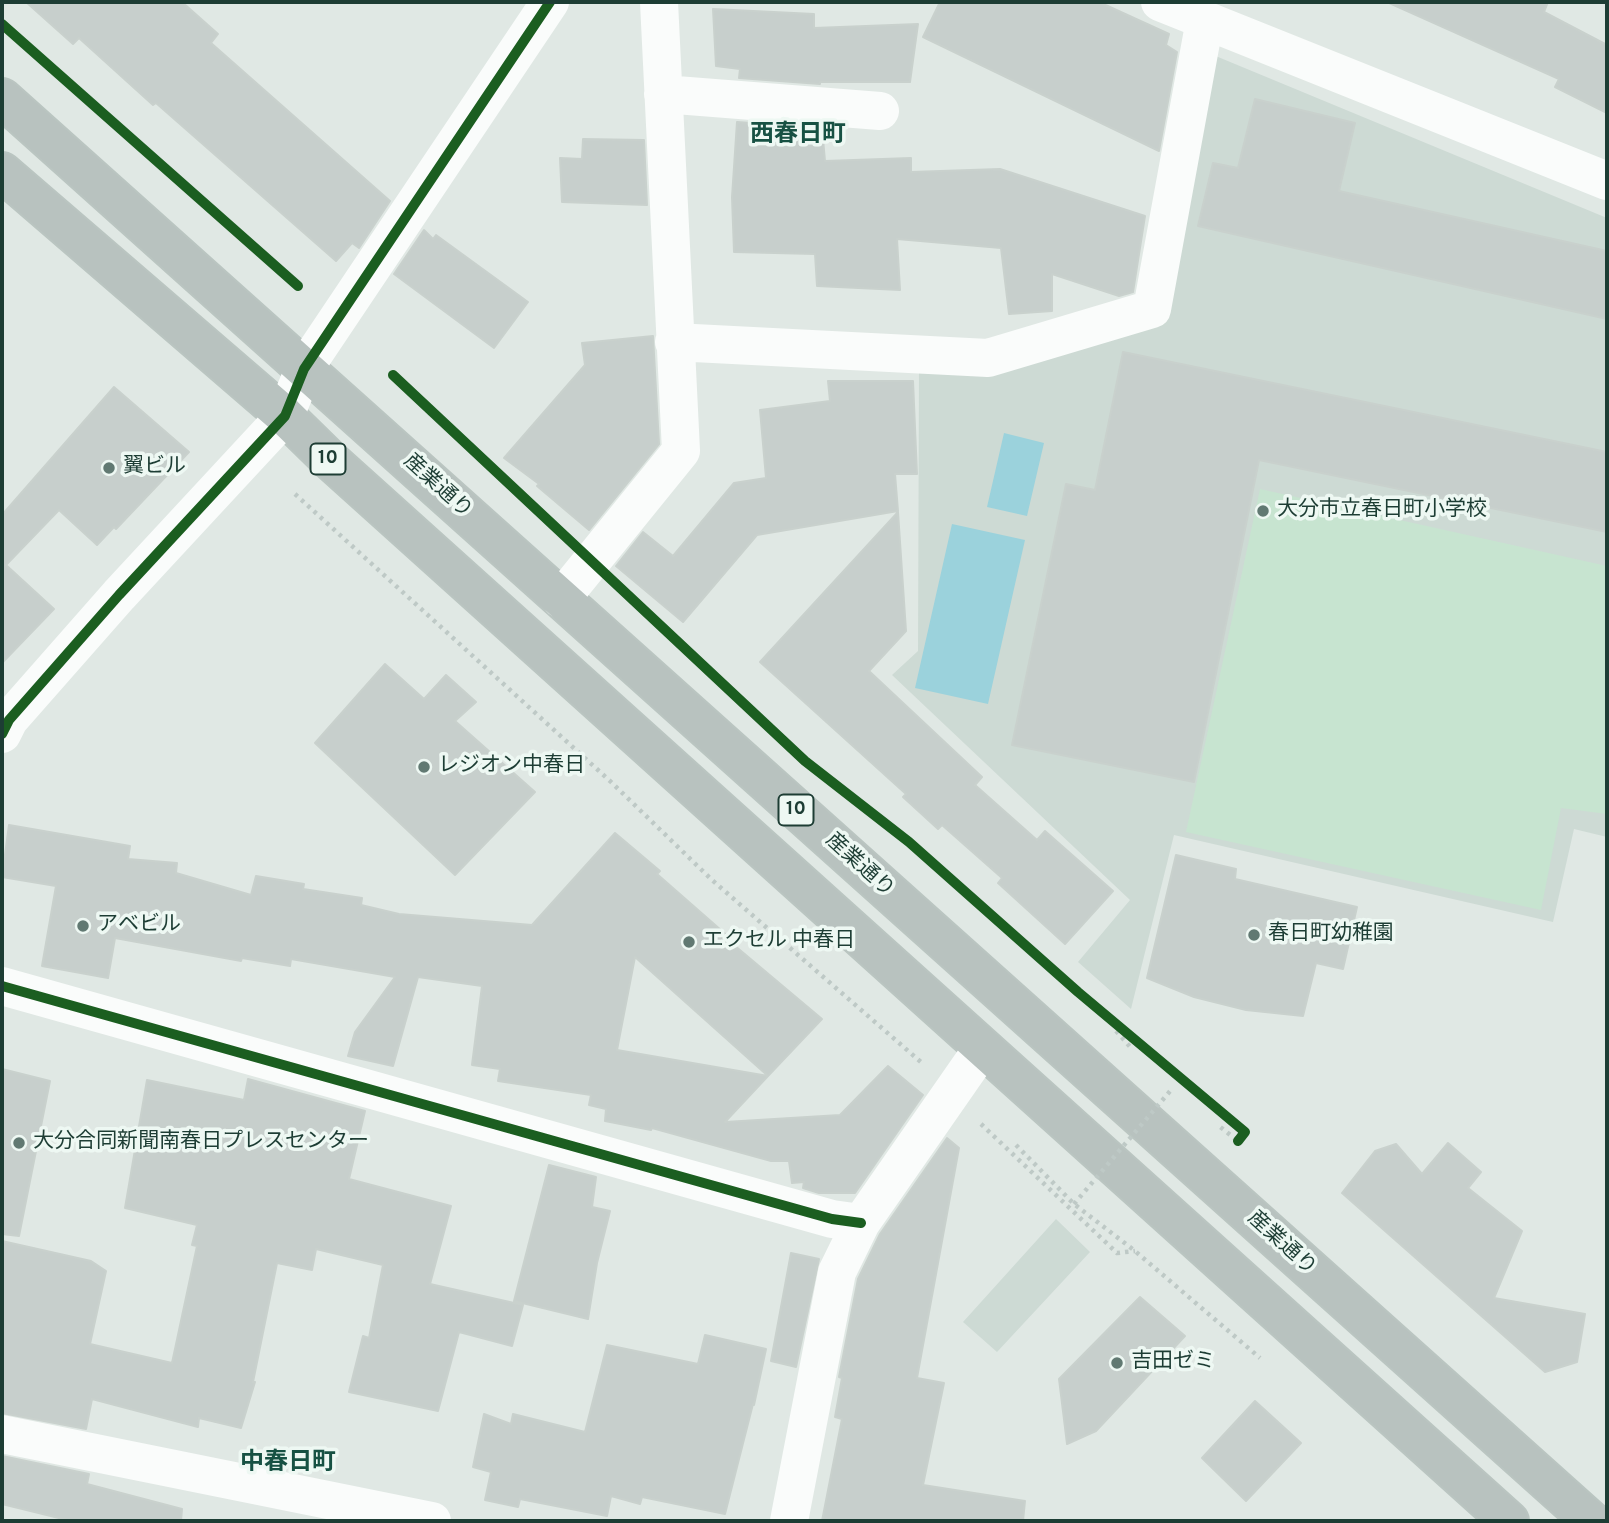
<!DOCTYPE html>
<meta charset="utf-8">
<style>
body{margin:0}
#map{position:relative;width:1609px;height:1523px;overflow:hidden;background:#e0e8e4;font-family:Overpass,sans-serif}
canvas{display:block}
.frame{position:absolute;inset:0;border:4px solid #1d3d34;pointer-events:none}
</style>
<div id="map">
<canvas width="1609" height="1523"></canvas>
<div class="frame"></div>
</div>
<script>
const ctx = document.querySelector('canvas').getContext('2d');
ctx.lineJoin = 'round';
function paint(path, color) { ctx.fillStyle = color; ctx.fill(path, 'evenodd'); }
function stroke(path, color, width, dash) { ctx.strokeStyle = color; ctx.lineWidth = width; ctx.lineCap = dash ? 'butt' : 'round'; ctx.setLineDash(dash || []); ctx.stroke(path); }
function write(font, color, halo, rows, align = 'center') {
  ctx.font = font + ' Overpass,"Noto Sans JP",sans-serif'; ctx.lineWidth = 7; ctx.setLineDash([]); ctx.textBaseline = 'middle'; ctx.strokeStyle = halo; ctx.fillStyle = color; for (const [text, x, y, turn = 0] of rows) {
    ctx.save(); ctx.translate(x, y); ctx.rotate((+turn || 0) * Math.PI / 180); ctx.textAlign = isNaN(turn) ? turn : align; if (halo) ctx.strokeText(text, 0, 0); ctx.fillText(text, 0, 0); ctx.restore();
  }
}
const built = new Path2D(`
 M 1206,52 L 1607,218 L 1607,837 L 1574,829 L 1553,922 L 1174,835 L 1131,1009 L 1078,962 L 1130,900 L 892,675 L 918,651 L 919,368 L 1163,323 Z
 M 1056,1219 L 1090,1252 L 997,1352 L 963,1322 Z`);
const green = new Path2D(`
 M 1260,489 L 1607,566 L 1607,814 L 1561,808 L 1541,910 L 1186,832 Z`);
const water = new Path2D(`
 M 1004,433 L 1044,443 L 1027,516 L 987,507 Z
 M 952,524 L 1025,540 L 988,704 L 915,688 Z`);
const building = new Path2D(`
 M 26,2 L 182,2 L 218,34 L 211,43 L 390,201 L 359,248 L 352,243 L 336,261 L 156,103 L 153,105 L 79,38 L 73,44 Z
 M 940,2 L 1099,2 L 1169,34 L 1166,45 L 1177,52 L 1159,151 L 923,37 Z
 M 1387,2 L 1548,2 L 1544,12 L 1607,45 L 1607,113 L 1555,87 L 1559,79 Z
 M 713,9 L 814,14 L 814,28 L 918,24 L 910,82 L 820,82 L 820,84 L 739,78 L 740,69 L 716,66 Z
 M 1255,99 L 1355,123 L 1339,191 L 1607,251 L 1607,319 L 1198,226 L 1213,163 L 1238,168 Z
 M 737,122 L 822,128 L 825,161 L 911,158 L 911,172 L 1000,169 L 1145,216 L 1133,292 L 1119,296 L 1052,274 L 1052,311 L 1009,314 L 1001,248 L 897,239 L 900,290 L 817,286 L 815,254 L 734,252 L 732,197 Z
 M 583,139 L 644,140 L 647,205 L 562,202 L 560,158 L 582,159 Z
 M 424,230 L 433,239 L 436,235 L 528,302 L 494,348 L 394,274 Z
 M 653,336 L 659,444 L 589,530 L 537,486 L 539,484 L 504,458 L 585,365 L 582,343 Z
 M 1123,352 L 1607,452 L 1607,532 L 1259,460 L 1194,782 L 1012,745 L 1066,484 L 1095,490 Z
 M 828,381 L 913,381 L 917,474 L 895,474 L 898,511 L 757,535 L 683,622 L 616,566 L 643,532 L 673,556 L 734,483 L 766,478 L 760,410 L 830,401 Z
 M 114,387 L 189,452 L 116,529 L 114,527 L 97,545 L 59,510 L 6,565 L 54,609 L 2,663 L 2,515 Z
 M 898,512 L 906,631 L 869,671 L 982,777 L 975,785 L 1037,840 L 1045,831 L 1113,891 L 1065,944 L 998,883 L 1002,878 L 942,825 L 938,829 L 903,797 L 906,794 L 760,662 Z
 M 385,664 L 424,699 L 446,675 L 476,702 L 455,721 L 535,792 L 455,875 L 315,743 Z
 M 9,825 L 130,846 L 128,859 L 177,863 L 176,873 L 251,895 L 256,876 L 304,884 L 303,889 L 362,898 L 361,905 L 399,914 L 532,925 L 615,833 L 660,871 L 657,874 L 730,938 L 728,940 L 822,1019 L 768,1076 L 635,957 L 617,1050 L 768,1076 L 725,1122 L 840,1115 L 888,1066 L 923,1095 L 855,1193 L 819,1193 L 803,1188 L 804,1182 L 792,1183 L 789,1161 L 771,1161 L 652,1128 L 651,1130 L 605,1121 L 606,1109 L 589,1105 L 591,1095 L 498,1081 L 500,1069 L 472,1065 L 482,986 L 418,977 L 393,1066 L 348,1056 L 355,1032 L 395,977 L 291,959 L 290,966 L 242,958 L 241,961 L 115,938 L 108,978 L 42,966 L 56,886 L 2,877 Z
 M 1176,855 L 1236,869 L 1235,879 L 1357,907 L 1343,969 L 1316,963 L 1303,1016 L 1246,1010 L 1194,997 L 1147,978 Z
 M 2,1069 L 50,1081 L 19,1236 L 2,1234 Z
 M 248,1079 L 365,1111 L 349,1179 L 451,1206 L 430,1284 L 523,1305 L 512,1346 L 459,1332 L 438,1411 L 349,1392 L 363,1336 L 369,1338 L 383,1265 L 316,1249 L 312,1270 L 277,1263 L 253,1382 L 255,1382 L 241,1428 L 199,1418 L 198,1427 L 92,1399 L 86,1429 L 2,1413 L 2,1241 L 91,1261 L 106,1271 L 90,1344 L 172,1363 L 197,1246 L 192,1245 L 197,1225 L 125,1208 L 147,1080 L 244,1100 Z
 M 947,1138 L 959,1148 L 917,1378 L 944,1383 L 923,1485 L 1025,1501 L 1023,1521 L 822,1521 L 842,1419 L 835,1417 L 842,1378 L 839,1377 L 858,1279 L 880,1234 Z
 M 1448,1143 L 1481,1172 L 1468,1188 L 1522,1231 L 1494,1298 L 1585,1314 L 1577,1362 L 1545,1372 L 1342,1193 L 1375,1151 L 1396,1144 L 1422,1174 Z
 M 549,1165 L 596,1177 L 592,1207 L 610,1211 L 597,1263 L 588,1319 L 514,1301 Z
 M 791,1253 L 819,1259 L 796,1367 L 771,1361 Z
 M 1140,1297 L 1185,1336 L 1096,1431 L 1067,1444 L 1059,1379 Z
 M 705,1335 L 766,1349 L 754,1405 L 753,1404 L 725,1514 L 642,1497 L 640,1504 L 611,1496 L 607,1516 L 520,1499 L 518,1507 L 485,1500 L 491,1472 L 473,1467 L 484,1414 L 511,1424 L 513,1414 L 585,1432 L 607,1345 L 698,1364 Z
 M 1255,1401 L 1301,1443 L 1246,1501 L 1202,1458 Z
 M 2,1456 L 89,1474 L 87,1484 L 182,1509 L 181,1521 L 71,1521 L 2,1504 Z`);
const path = new Path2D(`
 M 2,24 L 298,286
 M 393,375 L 562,533
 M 295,494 L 610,781 L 712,880 L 922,1063
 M 622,589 L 669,634
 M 847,794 L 909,842 L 1078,992 L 1245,1132 L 1238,1141 L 1219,1126
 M 1116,1031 L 1132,1049
 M 981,1124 L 1117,1253 L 1135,1251
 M 1016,1145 L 1074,1204 L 1135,1251 L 1260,1358`);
const minor = new Path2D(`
 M 1160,2 L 1607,181
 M 663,94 L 880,111
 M 674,342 L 988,358 L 1152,309 L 1205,20
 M 561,599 L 681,451 L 659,2
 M 2,734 L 9,720 L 119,595 L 285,416 L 304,369 L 550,2
 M 2,986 L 832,1219 L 861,1223
 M 2,1434 L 432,1521
 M 789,1521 L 837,1272 L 861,1223 L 982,1049`);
const highway = new Path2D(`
 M 2,98 L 1591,1521
 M 2,172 L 285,416 L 331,461 L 1509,1521`);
const pathBridge = new Path2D(`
 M 1074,1204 L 1171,1090`);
const cycleway = new Path2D(`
 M 2,24 L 298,286
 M 393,375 L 805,761 L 909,842 L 1078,992 L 1245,1132 L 1238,1141
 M 2,734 L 9,720 L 119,595 L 285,416 L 304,369 L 550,2
 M 2,986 L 832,1219 L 861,1223`);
const markers = [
 [109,468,7,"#617972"],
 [1263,511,7,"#617972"],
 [424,767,7,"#617972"],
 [83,926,7,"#617972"],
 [1254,935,7,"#617972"],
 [689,942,7,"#617972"],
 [19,1143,7,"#617972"],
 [1117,1363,7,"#617972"]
];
const shields = [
 [328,459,35],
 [796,810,35]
];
const shieldNames = [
 ["10",328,459],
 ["10",796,810]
];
const poiNames = [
 ["翼ビル",123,468],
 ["大分市立春日町小学校",1277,511],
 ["レジオン中春日",438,767],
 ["アベビル",97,926],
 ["春日町幼稚園",1268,935],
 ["エクセル 中春日",703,942],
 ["大分合同新聞南春日プレスセンター",33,1143],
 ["吉田ゼミ",1131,1363]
];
const streetNames = [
 ["産業通り",437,487,42],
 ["産業通り",859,866,42],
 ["産業通り",1281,1244,42]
];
const quarterNames = [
 ["西春日町",798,136],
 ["中春日町",288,1464]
];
paint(built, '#cddad4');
paint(green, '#c7e4d0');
paint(water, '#9bd2dc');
paint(building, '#c7cfcc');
stroke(building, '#c9d1cd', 2);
stroke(highway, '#bac5c1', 42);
stroke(path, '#bec9c6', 4.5, [3.5, 5]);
stroke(minor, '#fafcfb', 38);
stroke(highway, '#b8c2bf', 38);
stroke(pathBridge, '#bec9c6', 4.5, [3.5, 5]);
stroke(cycleway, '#1b5e20', 10);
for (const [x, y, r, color] of markers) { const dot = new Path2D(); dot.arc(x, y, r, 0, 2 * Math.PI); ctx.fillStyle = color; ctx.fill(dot); stroke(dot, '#eef8f3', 2.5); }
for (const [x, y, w] of shields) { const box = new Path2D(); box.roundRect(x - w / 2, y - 15.5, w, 31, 5); ctx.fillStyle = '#eef8f3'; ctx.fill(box); stroke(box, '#1d3d34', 2); }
write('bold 19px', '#1d3d34', null, shieldNames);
write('21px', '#1d3d34', '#eef8f3', poiNames, 'left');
write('21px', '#1d3d34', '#eef8f3', streetNames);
write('bold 24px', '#175143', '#eef8f3', quarterNames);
</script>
